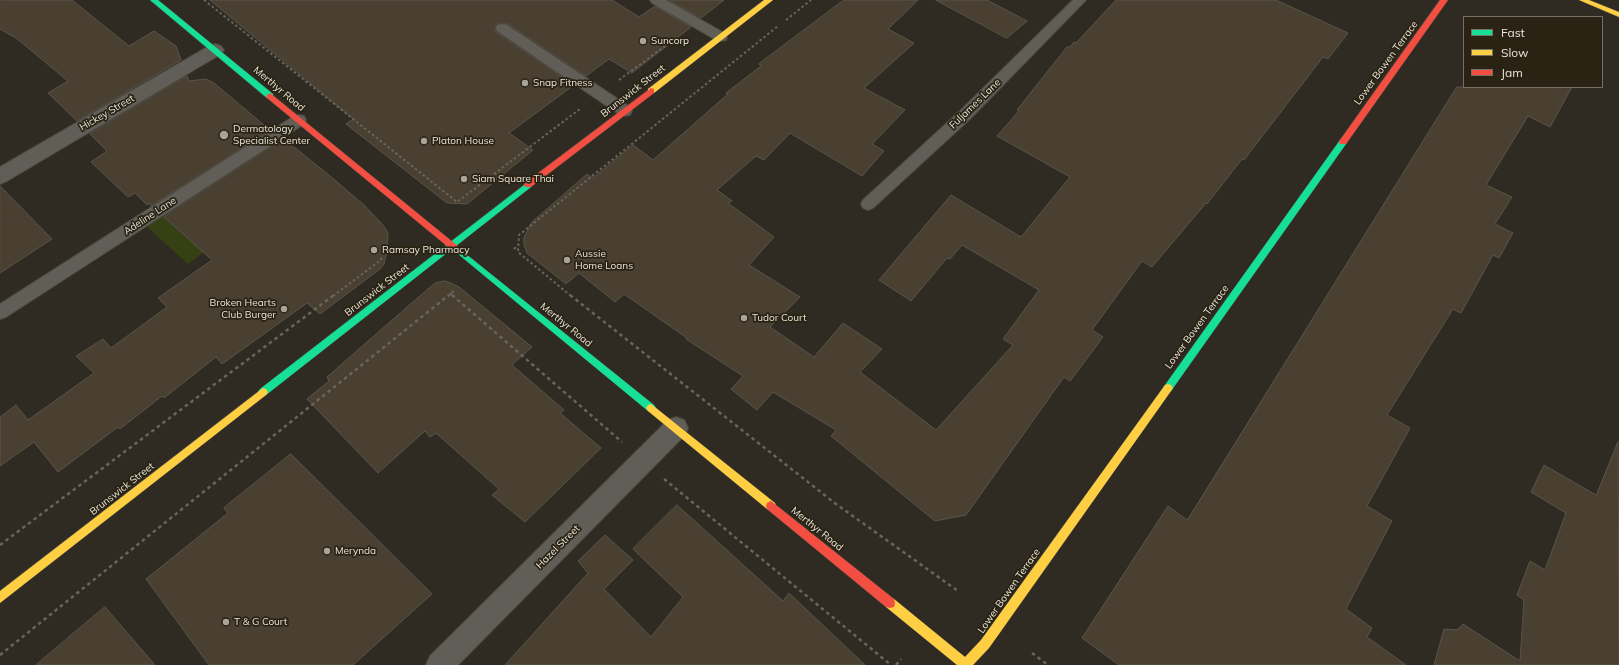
<!DOCTYPE html>
<style>
body{margin:0}
#map{position:relative;width:1619px;height:665px;overflow:hidden;background:#2f2b22;font-family:Mulish,sans-serif}
canvas{display:block}
.legend{position:absolute;left:1463px;top:16px;width:140px;height:72px;box-sizing:border-box;background:#2a2314;border:1px solid #767164;margin:0;padding:5px 7px;list-style:none;font-size:12px;color:#e9e5db}
.legend li{display:flex;align-items:center;gap:8px;height:20px}
.legend b{width:20px;border:1px solid #767164}
</style>
<div id="map">
<canvas width="1619" height="665"></canvas>
<ul class="legend">
<li><b style="height:5px;background:#16e098"></b>Fast</li>
<li><b style="height:5px;background:#ffcf43"></b>Slow</li>
<li><b style="height:5px;background:#f24e42"></b>Jam</li>
</ul>
</div>
<script>
const ctx = document.querySelector('canvas').getContext('2d');
ctx.lineJoin = 'round';
function paint(path, color) { ctx.fillStyle = color; ctx.fill(path, 'evenodd'); }
function stroke(path, color, width, dash) { ctx.strokeStyle = color; ctx.lineWidth = width; ctx.lineCap = dash ? 'butt' : 'round'; ctx.setLineDash(dash || []); ctx.stroke(path); }
function write(font, color, halo, rows, align = 'center') {
  ctx.font = font + ' Mulish,sans-serif'; ctx.lineWidth = 3.5; ctx.setLineDash([]); ctx.textBaseline = 'middle'; ctx.strokeStyle = halo; ctx.fillStyle = color; for (const [text, x, y, turn = 0] of rows) {
    ctx.save(); ctx.translate(x, y); ctx.rotate((+turn || 0) * Math.PI / 180); ctx.textAlign = isNaN(turn) ? turn : align; if (halo) ctx.strokeText(text, 0, 0); ctx.fillText(text, 0, 0); ctx.restore();
  }
}
const green = new Path2D(`
 M 161,214 L 177,229 L 190,220 L 207,250 L 188,264 L 145,225 Z`);
const building = new Path2D(`
 M 0,0 L 72,0 L 129,46 L 154,31 L 176,46 L 181,60 L 77,121 L 48,93 L 68,81 L 16,38 L 0,29 Z
 M 210,0 L 612,0 L 639,17 L 655,6 L 691,27 L 632,73 L 609,59 L 586,76 L 508,24 L 497,24 L 495,28 L 496,32 L 574,85 L 509,133 L 533,150 L 467,204 L 447,203 L 346,124 L 353,119 Z
 M 669,0 L 724,0 L 701,18 Z
 M 844,0 L 918,0 L 888,29 L 914,43 L 864,88 L 905,110 L 872,144 L 884,151 L 862,176 L 790,133 L 764,160 L 756,156 L 717,190 L 732,201 L 728,203 L 774,237 L 749,265 L 800,297 L 770,327 L 814,357 L 843,323 L 882,349 L 860,372 L 936,430 L 1013,345 L 1003,339 L 1039,290 L 962,245 L 950,259 L 947,258 L 911,301 L 879,280 L 951,195 L 1021,237 L 1070,177 L 997,136 L 1019,111 L 1017,110 L 1067,47 L 1070,47 L 1074,42 L 1076,43 L 1116,0 L 1276,0 L 1348,33 L 1328,59 L 1323,57 L 1244,160 L 1242,159 L 1207,204 L 1206,203 L 1152,267 L 1142,261 L 1092,330 L 1103,337 L 1070,381 L 1064,377 L 966,515 L 935,521 L 831,436 L 836,430 L 773,392 L 757,410 L 731,389 L 743,376 L 686,339 L 687,338 L 624,294 L 615,302 L 579,273 L 566,284 L 527,253 L 524,245 L 524,237 L 532,222 L 587,174 L 593,178 L 633,145 L 653,160 L 728,94 L 726,93 L 761,66 L 759,64 Z
 M 936,0 L 987,0 L 1027,21 L 1007,38 Z
 M 187,76 L 189,81 L 206,79 L 214,83 L 270,130 L 151,206 L 149,203 L 147,205 L 135,193 L 128,197 L 91,162 L 107,151 L 90,134 Z
 M 1457,87 L 1572,87 L 1550,127 L 1528,116 L 1486,185 L 1512,197 L 1495,224 L 1513,233 L 1499,258 L 1493,255 L 1461,313 L 1453,309 L 1387,415 L 1410,428 L 1367,506 L 1392,521 L 1346,609 L 1372,628 L 1367,637 L 1406,665 L 1119,665 L 1082,638 L 1168,506 L 1187,520 Z
 M 282,140 L 285,143 L 288,142 L 330,176 L 364,205 L 383,225 L 388,233 L 387,251 L 384,264 L 380,269 L 320,314 L 307,303 L 222,364 L 216,357 L 164,398 L 162,396 L 120,429 L 118,427 L 58,472 L 34,442 L 0,466 L 0,417 L 16,405 L 28,420 L 94,373 L 76,356 L 103,339 L 111,348 L 167,307 L 158,298 L 212,260 L 164,217 Z
 M 0,186 L 52,239 L 0,273 Z
 M 446,281 L 459,287 L 532,347 L 512,365 L 564,410 L 560,413 L 601,448 L 525,522 L 492,495 L 499,489 L 436,433 L 430,437 L 425,431 L 378,473 L 307,399 L 329,381 L 327,377 L 406,308 L 435,283 Z
 M 1618,442 L 1619,665 L 1434,665 L 1444,629 L 1457,630 L 1463,624 L 1520,661 L 1524,600 L 1517,595 L 1530,561 L 1545,570 L 1566,513 L 1531,492 L 1544,465 L 1596,495 Z
 M 291,454 L 432,594 L 353,665 L 209,665 L 146,579 L 228,513 L 224,508 Z
 M 677,505 L 783,601 L 789,593 L 865,665 L 505,665 L 588,573 L 578,561 L 605,535 L 633,560 L 604,589 L 651,637 L 683,597 L 633,549 Z
 M 105,607 L 155,665 L 36,665 Z`);
const pathFar1 = new Path2D(`
 M 204,0 L 457,202 L 580,109
 M 786,20 L 811,0
 M 619,80 L 676,38
 M 514,249 L 519,244
 M 450,293 L 453,296
 M 333,296 L 381,260 L 384,249
 M 448,296 L 455,290
 M 571,296 L 518,252 L 519,235 L 778,26`);
const path = new Path2D(`
 M 452,295 L 622,442
 M 570,295 L 836,504 L 958,591
 M 664,479 L 891,665
 M 0,545 L 334,295
 M 1032,653 L 1048,665
 M 0,655 L 449,295
 M 896,665 L 901,659`);
const lane = new Path2D(`
 M 650,0 L 666,0 L 726,34 L 727,37 L 726,40 L 721,41 L 716,40 L 652,3 Z
 M 1073,0 L 1086,0 L 971,118 L 873,208 L 868,210 L 863,208 L 861,204 L 863,200 L 961,110 Z
 M 502,24 L 507,25 L 630,107 L 632,111 L 630,115 L 625,116 L 620,115 L 497,31 L 496,28 L 497,25 Z
 M 299,115 L 304,116 L 306,120 L 304,124 L 6,317 L 0,319 L 0,304 L 294,116 Z`);
const street = new Path2D(`
 M 215,44 L 221,46 L 224,50 L 221,54 L 7,181 L 0,184 L 0,167 L 209,46 Z
 M 676,417 L 684,420 L 688,428 L 684,436 L 458,665 L 426,665 L 430,656 L 668,420 Z`);
const fast = new Path2D(`
 M 150,0 L 158,0 L 273,94 L 273,98 L 267,98 Z
 M 1343,139 L 1347,142 L 1346,144 L 1171,391 L 1168,392 L 1165,391 L 1163,388 L 1165,385 L 1340,140 Z
 M 528,182 L 532,185 L 531,187 L 456,246 L 654,405 L 656,408 L 654,411 L 651,412 L 648,411 L 452,249 L 266,395 L 263,396 L 260,395 L 258,392 L 260,389 Z`);
const slow = new Path2D(`
 M 764,0 L 773,0 L 654,93 L 648,93 L 648,89 Z
 M 1579,0 L 1589,0 L 1619,12 L 1619,17 Z
 M 1168,384 L 1171,385 L 1173,388 L 1171,391 L 989,648 L 973,665 L 957,665 L 886,607 L 885,603 L 886,599 L 890,598 L 894,599 L 965,657 L 981,640 L 1165,385 Z
 M 263,388 L 266,389 L 268,392 L 266,395 L 0,603 L 0,591 Z
 M 651,404 L 775,503 L 776,506 L 775,509 L 771,511 L 767,509 L 648,411 L 646,408 L 648,405 Z`);
const jam = new Path2D(`
 M 1440,0 L 1448,0 L 1346,144 L 1340,144 L 1339,142 L 1340,140 Z
 M 651,88 L 654,89 L 654,93 L 531,187 L 525,187 L 524,185 L 525,183 Z
 M 270,93 L 459,247 L 460,249 L 459,251 L 453,251 L 267,98 L 266,96 Z
 M 771,501 L 894,599 L 895,603 L 894,607 L 890,608 L 886,607 L 767,509 L 766,506 L 767,503 Z`);
const markers = [
 [643,41,4,"#a8a49a"],
 [525,83,4,"#a8a49a"],
 [224,135,5,"#a8a49a"],
 [424,141,4,"#a8a49a"],
 [464,179,4,"#a8a49a"],
 [374,250,4,"#a8a49a"],
 [567,260,4,"#a8a49a"],
 [284,309,4,"#a8a49a"],
 [744,318,4,"#a8a49a"],
 [327,551,4,"#a8a49a"],
 [226,622,4,"#a8a49a"]
];
const poiNames = [
 ["Suncorp",651,41],
 ["Snap Fitness",533,83],
 ["Dermatology",233,129],
 ["Specialist Center",233,141],
 ["Platon House",432,141],
 ["Siam Square Thai",472,179],
 ["Ramsay Pharmacy",382,250],
 ["Aussie",575,254],
 ["Home Loans",575,266],
 ["Broken Hearts",276,303,"right"],
 ["Club Burger",276,315,"right"],
 ["Tudor Court",752,318],
 ["Merynda",335,551],
 ["T & G Court",234,622]
];
const streetNames = [
 ["Lower Bowen Terrace",1386,63,-54],
 ["Merthyr Road",279,89,40],
 ["Brunswick Street",633,91,-38],
 ["Fuljames Lane",975,104,-44],
 ["Hickey Street",107,113,-30],
 ["Adeline Lane",150,216,-33],
 ["Brunswick Street",377,290,-38],
 ["Merthyr Road",566,325,39],
 ["Lower Bowen Terrace",1197,327,-54],
 ["Brunswick Street",122,489,-38],
 ["Merthyr Road",817,529,39],
 ["Hazel Street",558,547,-45],
 ["Lower Bowen Terrace",1009,591,-55]
];
paint(green, '#354112');
paint(building, '#494032');
stroke(building, '#59544d', 1);
stroke(lane, '#4c4941', 2);
stroke(street, '#4c4941', 2);
stroke(fast, '#4c4941', 1);
stroke(slow, '#4c4941', 1);
stroke(jam, '#4c4941', 1);
stroke(pathFar1, '#67655e', 2, [2.5, 2.5]);
stroke(path, '#67655e', 2.5, [3.5, 3.5]);
paint(lane, '#615e58');
paint(street, '#615e58');
paint(fast, '#16e098');
paint(slow, '#ffcf43');
paint(jam, '#f24e42');
for (const [x, y, r, color] of markers) { const dot = new Path2D(); dot.arc(x, y, r, 0, 2 * Math.PI); ctx.fillStyle = color; ctx.fill(dot); stroke(dot, '#2a2314', 1.5); }
write('10px', '#e9e5db', '#2a2314', poiNames, 'left');
write('10px', '#e9e5db', '#2a2314', streetNames);
</script>
